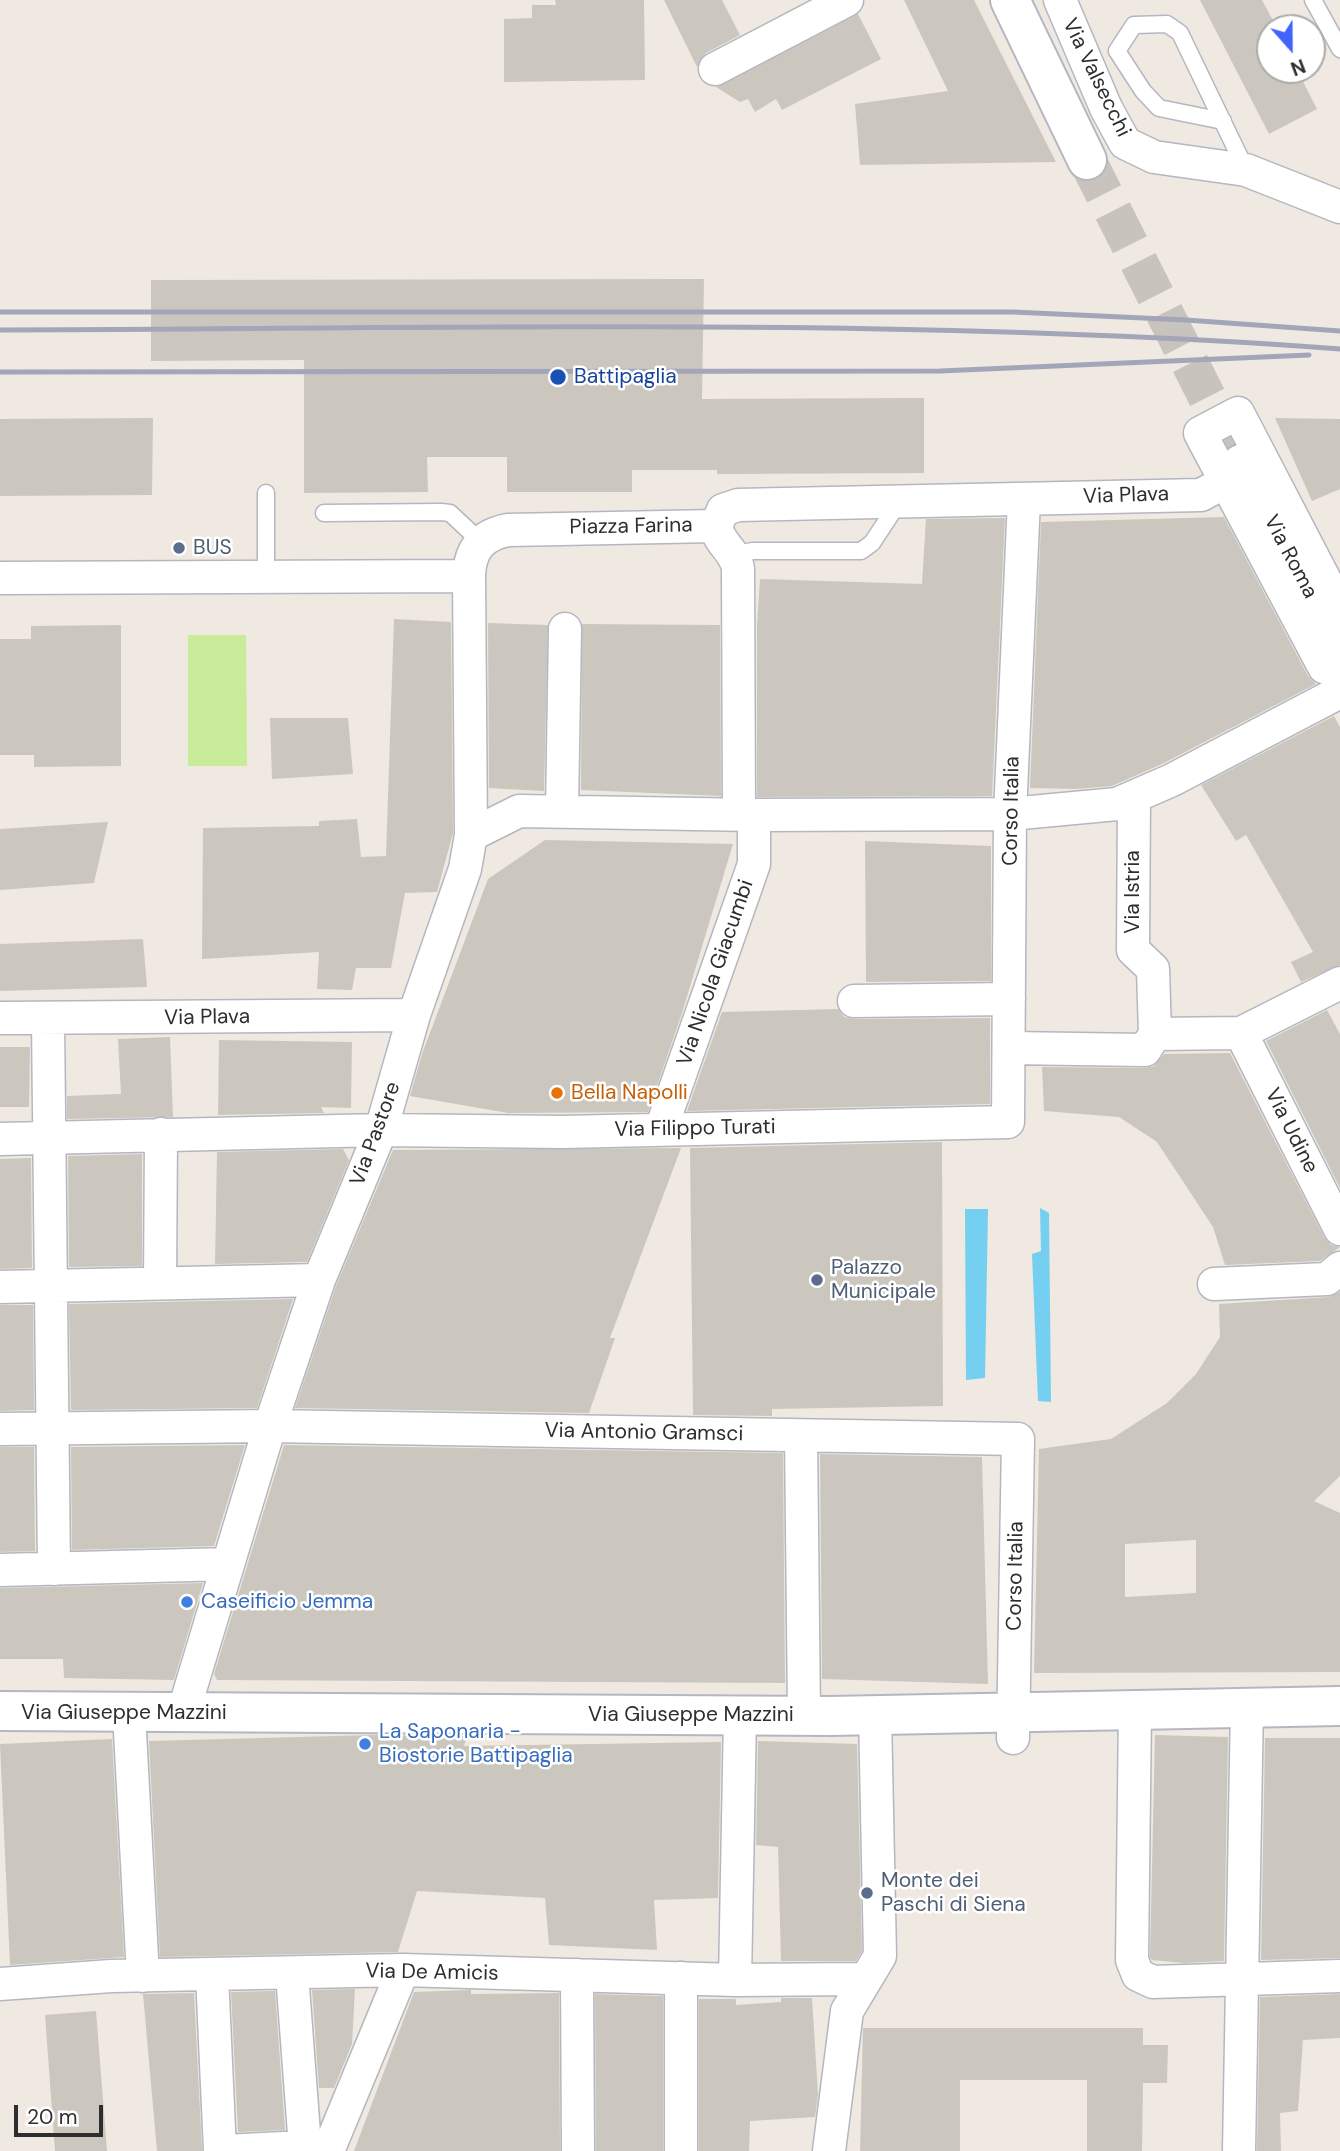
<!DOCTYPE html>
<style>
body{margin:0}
#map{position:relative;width:1340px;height:2151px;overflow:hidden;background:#efe9e1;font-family:"DM Sans",sans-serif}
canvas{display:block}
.north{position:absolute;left:1256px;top:14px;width:70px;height:70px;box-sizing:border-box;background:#fff;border:2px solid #ababab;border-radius:50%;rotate:159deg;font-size:19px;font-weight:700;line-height:28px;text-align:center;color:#2e2e2e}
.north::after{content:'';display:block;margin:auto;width:24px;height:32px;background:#4264fb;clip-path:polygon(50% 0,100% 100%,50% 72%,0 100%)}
.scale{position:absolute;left:14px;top:2105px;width:89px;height:32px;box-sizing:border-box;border:4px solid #2e2e2e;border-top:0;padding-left:9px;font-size:21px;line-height:24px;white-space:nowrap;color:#2e2e2e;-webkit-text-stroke:5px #fff;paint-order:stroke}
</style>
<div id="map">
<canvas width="1340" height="2151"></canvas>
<div class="north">N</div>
<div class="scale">20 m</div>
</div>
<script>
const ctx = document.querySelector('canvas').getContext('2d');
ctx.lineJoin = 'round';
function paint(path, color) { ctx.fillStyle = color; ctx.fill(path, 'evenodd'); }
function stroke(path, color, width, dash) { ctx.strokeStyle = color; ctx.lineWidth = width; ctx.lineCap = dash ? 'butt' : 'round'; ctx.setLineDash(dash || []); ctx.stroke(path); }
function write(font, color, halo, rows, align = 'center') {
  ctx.font = font + ' "DM Sans",sans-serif'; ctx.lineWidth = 5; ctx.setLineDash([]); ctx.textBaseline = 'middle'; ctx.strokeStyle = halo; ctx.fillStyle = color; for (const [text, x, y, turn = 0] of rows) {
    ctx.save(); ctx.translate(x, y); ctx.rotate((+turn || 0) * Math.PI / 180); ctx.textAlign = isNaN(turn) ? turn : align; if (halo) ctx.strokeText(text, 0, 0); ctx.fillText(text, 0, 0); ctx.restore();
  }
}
const pitch = new Path2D(`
 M 188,635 L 246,635 L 247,766 L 188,766 Z`);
const water = new Path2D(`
 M 1040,1208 L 1049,1213 L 1051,1402 L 1038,1401 L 1032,1254 L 1041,1251 Z
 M 965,1209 L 988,1209 L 985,1378 L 966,1380 Z`);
const building = new Path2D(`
 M 555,0 L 644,0 L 645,80 L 504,82 L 504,19 L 532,18 L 532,5 L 556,5 Z
 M 664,0 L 722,0 L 740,35 L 706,53 L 697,67 Z
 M 904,0 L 974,0 L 1056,162 L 860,165 L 855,104 L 948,91 Z
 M 1200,0 L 1262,0 L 1277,28 L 1270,28 L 1270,70 L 1297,70 L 1317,109 L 1269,134 Z
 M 858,14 L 881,59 L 782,110 L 776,99 L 755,112 L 748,99 L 740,102 L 716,87 Z
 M 704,279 L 702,399 L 924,398 L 924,473 L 717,474 L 717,470 L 632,470 L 632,492 L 507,492 L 507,457 L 427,457 L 428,492 L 304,493 L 304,360 L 151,361 L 151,280 Z
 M 153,418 L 152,495 L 0,496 L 0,419 Z
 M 1275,418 L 1340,419 L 1340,489 L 1312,501 Z
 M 1224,517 L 1308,676 L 1316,684 L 1164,763 L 1112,786 L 1076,789 L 1030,788 L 1041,522 Z
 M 1005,518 L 992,796 L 757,797 L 757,625 L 760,579 L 922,584 L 926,519 Z
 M 394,619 L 451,622 L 453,833 L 437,892 L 405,893 L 391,968 L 356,968 L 352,990 L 317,989 L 319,952 L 202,959 L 203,828 L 319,826 L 319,821 L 357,819 L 361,857 L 386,856 Z
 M 488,623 L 548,625 L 544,791 L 489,788 Z
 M 582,624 L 720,625 L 721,796 L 581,790 Z
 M 121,625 L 121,766 L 34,767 L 34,755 L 0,755 L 0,639 L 31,639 L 31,626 Z
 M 1334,716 L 1340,727 L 1340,965 L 1301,982 L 1291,962 L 1313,952 L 1246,835 L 1236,841 L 1201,785 Z
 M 270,718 L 348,718 L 353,774 L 272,779 Z
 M 108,822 L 94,883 L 0,890 L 0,829 Z
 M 545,840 L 733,844 L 682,1013 L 648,1112 L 508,1113 L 410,1096 L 422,1054 L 488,879 Z
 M 865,841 L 991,846 L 991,981 L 866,982 Z
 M 143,939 L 147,987 L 0,991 L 0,944 Z
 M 838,1009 L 844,1017 L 854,1019 L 990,1018 L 990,1104 L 687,1111 L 722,1012 Z
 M 1327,1010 L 1340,1034 L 1340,1188 L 1266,1041 Z
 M 170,1037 L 173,1117 L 67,1119 L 67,1096 L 121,1094 L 118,1039 Z
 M 219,1040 L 352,1042 L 351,1108 L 321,1107 L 324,1113 L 218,1115 Z
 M 0,1047 L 30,1047 L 29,1107 L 0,1107 Z
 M 1230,1053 L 1324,1237 L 1331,1245 L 1340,1247 L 1320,1261 L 1225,1265 L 1213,1227 L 1157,1142 L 1119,1117 L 1044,1111 L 1042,1067 L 1145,1068 L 1154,1066 L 1164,1054 Z
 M 942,1142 L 943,1406 L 772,1409 L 772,1416 L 693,1415 L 690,1148 Z
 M 681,1148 L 610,1338 L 615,1338 L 589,1413 L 295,1408 L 336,1286 L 393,1150 Z
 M 343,1149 L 349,1160 L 307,1262 L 215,1264 L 217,1152 Z
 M 142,1154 L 142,1266 L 69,1267 L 68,1156 Z
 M 31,1158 L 32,1268 L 0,1269 L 0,1159 Z
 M 1340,1292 L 1340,1476 L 1314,1501 L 1340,1513 L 1340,1672 L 1034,1673 L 1039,1449 L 1111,1439 L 1167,1403 L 1196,1374 L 1220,1337 L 1219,1304 L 1328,1297 ZM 1196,1540 L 1196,1593 L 1125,1597 L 1125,1544 Z
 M 293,1299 L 257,1408 L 71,1410 L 69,1304 Z
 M 0,1305 L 33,1305 L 34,1410 L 0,1411 Z
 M 245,1445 L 214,1546 L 72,1550 L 71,1447 Z
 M 284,1445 L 783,1453 L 785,1683 L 217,1680 L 214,1674 Z
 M 0,1447 L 34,1447 L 35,1551 L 0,1552 Z
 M 820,1454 L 982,1457 L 988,1684 L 822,1679 Z
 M 203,1583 L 174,1680 L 64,1678 L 63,1659 L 0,1659 L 0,1588 Z
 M 373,1735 L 467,1736 L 464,1746 L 721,1742 L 718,1898 L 654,1900 L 657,1950 L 549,1945 L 545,1898 L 417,1891 L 398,1952 L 160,1957 L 149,1741 Z
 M 1155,1735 L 1228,1737 L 1224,1961 L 1184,1963 L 1152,1960 L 1150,1957 Z
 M 1265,1738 L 1340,1738 L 1340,1958 L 1261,1960 Z
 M 112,1739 L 124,1957 L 10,1965 L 0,1744 Z
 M 758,1741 L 857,1744 L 862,1951 L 856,1961 L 781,1961 L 778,1847 L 756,1845 Z
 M 355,1989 L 352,2044 L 334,2088 L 319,2088 L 312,1990 Z
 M 471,1990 L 471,1994 L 559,1993 L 560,2151 L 354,2151 L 414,1992 Z
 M 275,1991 L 285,2130 L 238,2132 L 231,1992 Z
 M 194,1993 L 202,2151 L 157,2151 L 143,1994 Z
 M 595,1994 L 663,1996 L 663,2151 L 596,2151 Z
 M 1340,1994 L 1340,2038 L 1303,2040 L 1298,2111 L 1280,2113 L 1281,2151 L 1257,2151 L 1260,1997 Z
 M 781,1998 L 812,1998 L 818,2095 L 815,2117 L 750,2121 L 749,2151 L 699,2151 L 699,1999 L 736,1999 L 736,2005 L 781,2002 Z
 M 96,2011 L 107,2151 L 55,2151 L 45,2015 Z
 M 863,2028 L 1143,2028 L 1143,2045 L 1168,2045 L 1167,2083 L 1143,2083 L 1142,2151 L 1087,2151 L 1087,2080 L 960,2080 L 960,2151 L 860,2151 Z`);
const secondaryTunnel = new Path2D(`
 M 1087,160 L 1241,464`);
const lane = new Path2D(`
 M 1313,0 L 1340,49
 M 1223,121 L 1159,108 L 1143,91 L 1117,51 L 1134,25 L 1167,24 L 1180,33 L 1246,170
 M 324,513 L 441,512 L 450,513 L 481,542
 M 735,554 L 753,551 L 861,551 L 872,543 L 899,502
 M 266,577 L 266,493`);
const street = new Path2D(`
 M 1060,0 L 1106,108 L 1125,143 L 1154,157 L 1246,170 L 1340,207
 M 715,69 L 847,0
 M 716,526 C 718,543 736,551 738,569 L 739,814
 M 0,578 L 469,576
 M 1340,609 L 1238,413 L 1200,433 L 1324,667 L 1340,674
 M 1134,797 L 1133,950 L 1153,969 L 1155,1034 L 1241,1033 L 1340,983
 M 562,811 L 565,629
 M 471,835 L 519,811 L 754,815 L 1010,814 L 1117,804 L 1172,780 L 1340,692
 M 854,1001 L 1009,999
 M 0,1018 L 414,1015
 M 48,1020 L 54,1569
 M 1241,1033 L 1340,1229
 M 1009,1048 L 1145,1050 L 1155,1034
 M 661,1129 L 754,864 L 754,815
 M 0,1139 L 381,1130 L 563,1132 L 1008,1122 L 1010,814 L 1024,500
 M 160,1283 L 161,1134
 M 1214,1284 L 1327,1279 L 1340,1268
 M 0,1287 L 319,1280
 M 0,1429 L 270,1426 L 1018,1439 L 1013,1738
 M 801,1436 L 804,1715
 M 0,1570 L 228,1564
 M 1135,1709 L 1132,1960 L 1138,1975 L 1153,1982 L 1340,1976
 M 129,1713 L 143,1976
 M 183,1713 L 270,1426 L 319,1280 L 381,1130 L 414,1015 L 465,869 L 471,835 L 469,576 C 470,549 482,535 508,530 L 716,526 L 723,510 L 738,505 L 1201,495 L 1225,482
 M 292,1974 L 305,2147
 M 212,1975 L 220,2151
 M 577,1975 L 578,2151
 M 681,1978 L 681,2151
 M 735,1980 L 740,1715
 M 0,1984 L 111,1976 L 403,1970 L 735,1980 L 864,1979
 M 224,2151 L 324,2146
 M 328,2151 L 403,1970
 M 829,2151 L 847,2011 L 880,1956 L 875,1715
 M 1239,2151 L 1247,1705`);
const secondary = new Path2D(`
 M 1010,0 L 1087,160
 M 1241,464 L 1340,650
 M 0,1711 L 830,1716 L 1340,1706`);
const rail = new Path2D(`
 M 0,312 L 1013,312 L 1186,320 L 1340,331
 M 0,330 C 446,329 895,316 1340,349
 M 0,372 L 940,371 L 1309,355`);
const markers = [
 [558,377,9,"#1a4fb4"],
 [179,548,7,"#5c6f8a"],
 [557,1093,7,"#e8710a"],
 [817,1280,7,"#5c6f8a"],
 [187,1602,7,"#3f7fe0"],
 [365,1744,7,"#3f7fe0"],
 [867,1893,7,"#5c6f8a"]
];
const streetNames = [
 ["Via Valsecchi",1096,78,64],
 ["Via Plava",1126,496,-2],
 ["Piazza Farina",631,527,-1],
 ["Via Roma",1290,557,62],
 ["Corso Italia",1012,811,-89],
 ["Via Istria",1133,892,-90],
 ["Via Nicola Giacumbi",716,973,-71],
 ["Via Plava",207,1018,-1],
 ["Via Filippo Turati",695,1129,-1],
 ["Via Udine",1291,1131,63],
 ["Via Pastore",376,1134,-70],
 ["Via Antonio Gramsci",644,1433,1],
 ["Corso Italia",1016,1576,-89],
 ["Via Giuseppe Mazzini",124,1713],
 ["Via Giuseppe Mazzini",691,1715],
 ["Via De Amicis",432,1973,1]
];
const transitNames = [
 ["Battipaglia",574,377]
];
const serviceNames = [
 ["BUS",193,548],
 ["Palazzo",831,1268],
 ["Municipale",831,1292],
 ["Monte dei",881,1881],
 ["Paschi di Siena",881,1905]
];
const foodNames = [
 ["Bella Napolli",571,1093]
];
const shopNames = [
 ["Caseificio Jemma",201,1602],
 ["La Saponaria -",379,1732],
 ["Biostorie Battipaglia",379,1756]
];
paint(pitch, '#c9ec9a');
paint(water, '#75cff0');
paint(building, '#cbc7bf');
stroke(secondaryTunnel, '#c8c4bd', 38, [38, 19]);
stroke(lane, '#b4b7c1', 19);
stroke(street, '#b4b7c1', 35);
stroke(secondary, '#b4b7c1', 42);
stroke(lane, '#fff', 16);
stroke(street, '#fff', 32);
stroke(secondary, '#fff', 38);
stroke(rail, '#a3a6b8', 5);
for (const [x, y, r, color] of markers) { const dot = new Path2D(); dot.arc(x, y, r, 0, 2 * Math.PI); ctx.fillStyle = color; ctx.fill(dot); stroke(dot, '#fff', 2.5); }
write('21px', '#2e2e2e', '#fff', streetNames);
write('21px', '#164399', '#fff', transitNames, 'left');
write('21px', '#4e5e75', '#fff', serviceNames, 'left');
write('21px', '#c56008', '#fff', foodNames, 'left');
write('21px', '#366cbe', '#fff', shopNames, 'left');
</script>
